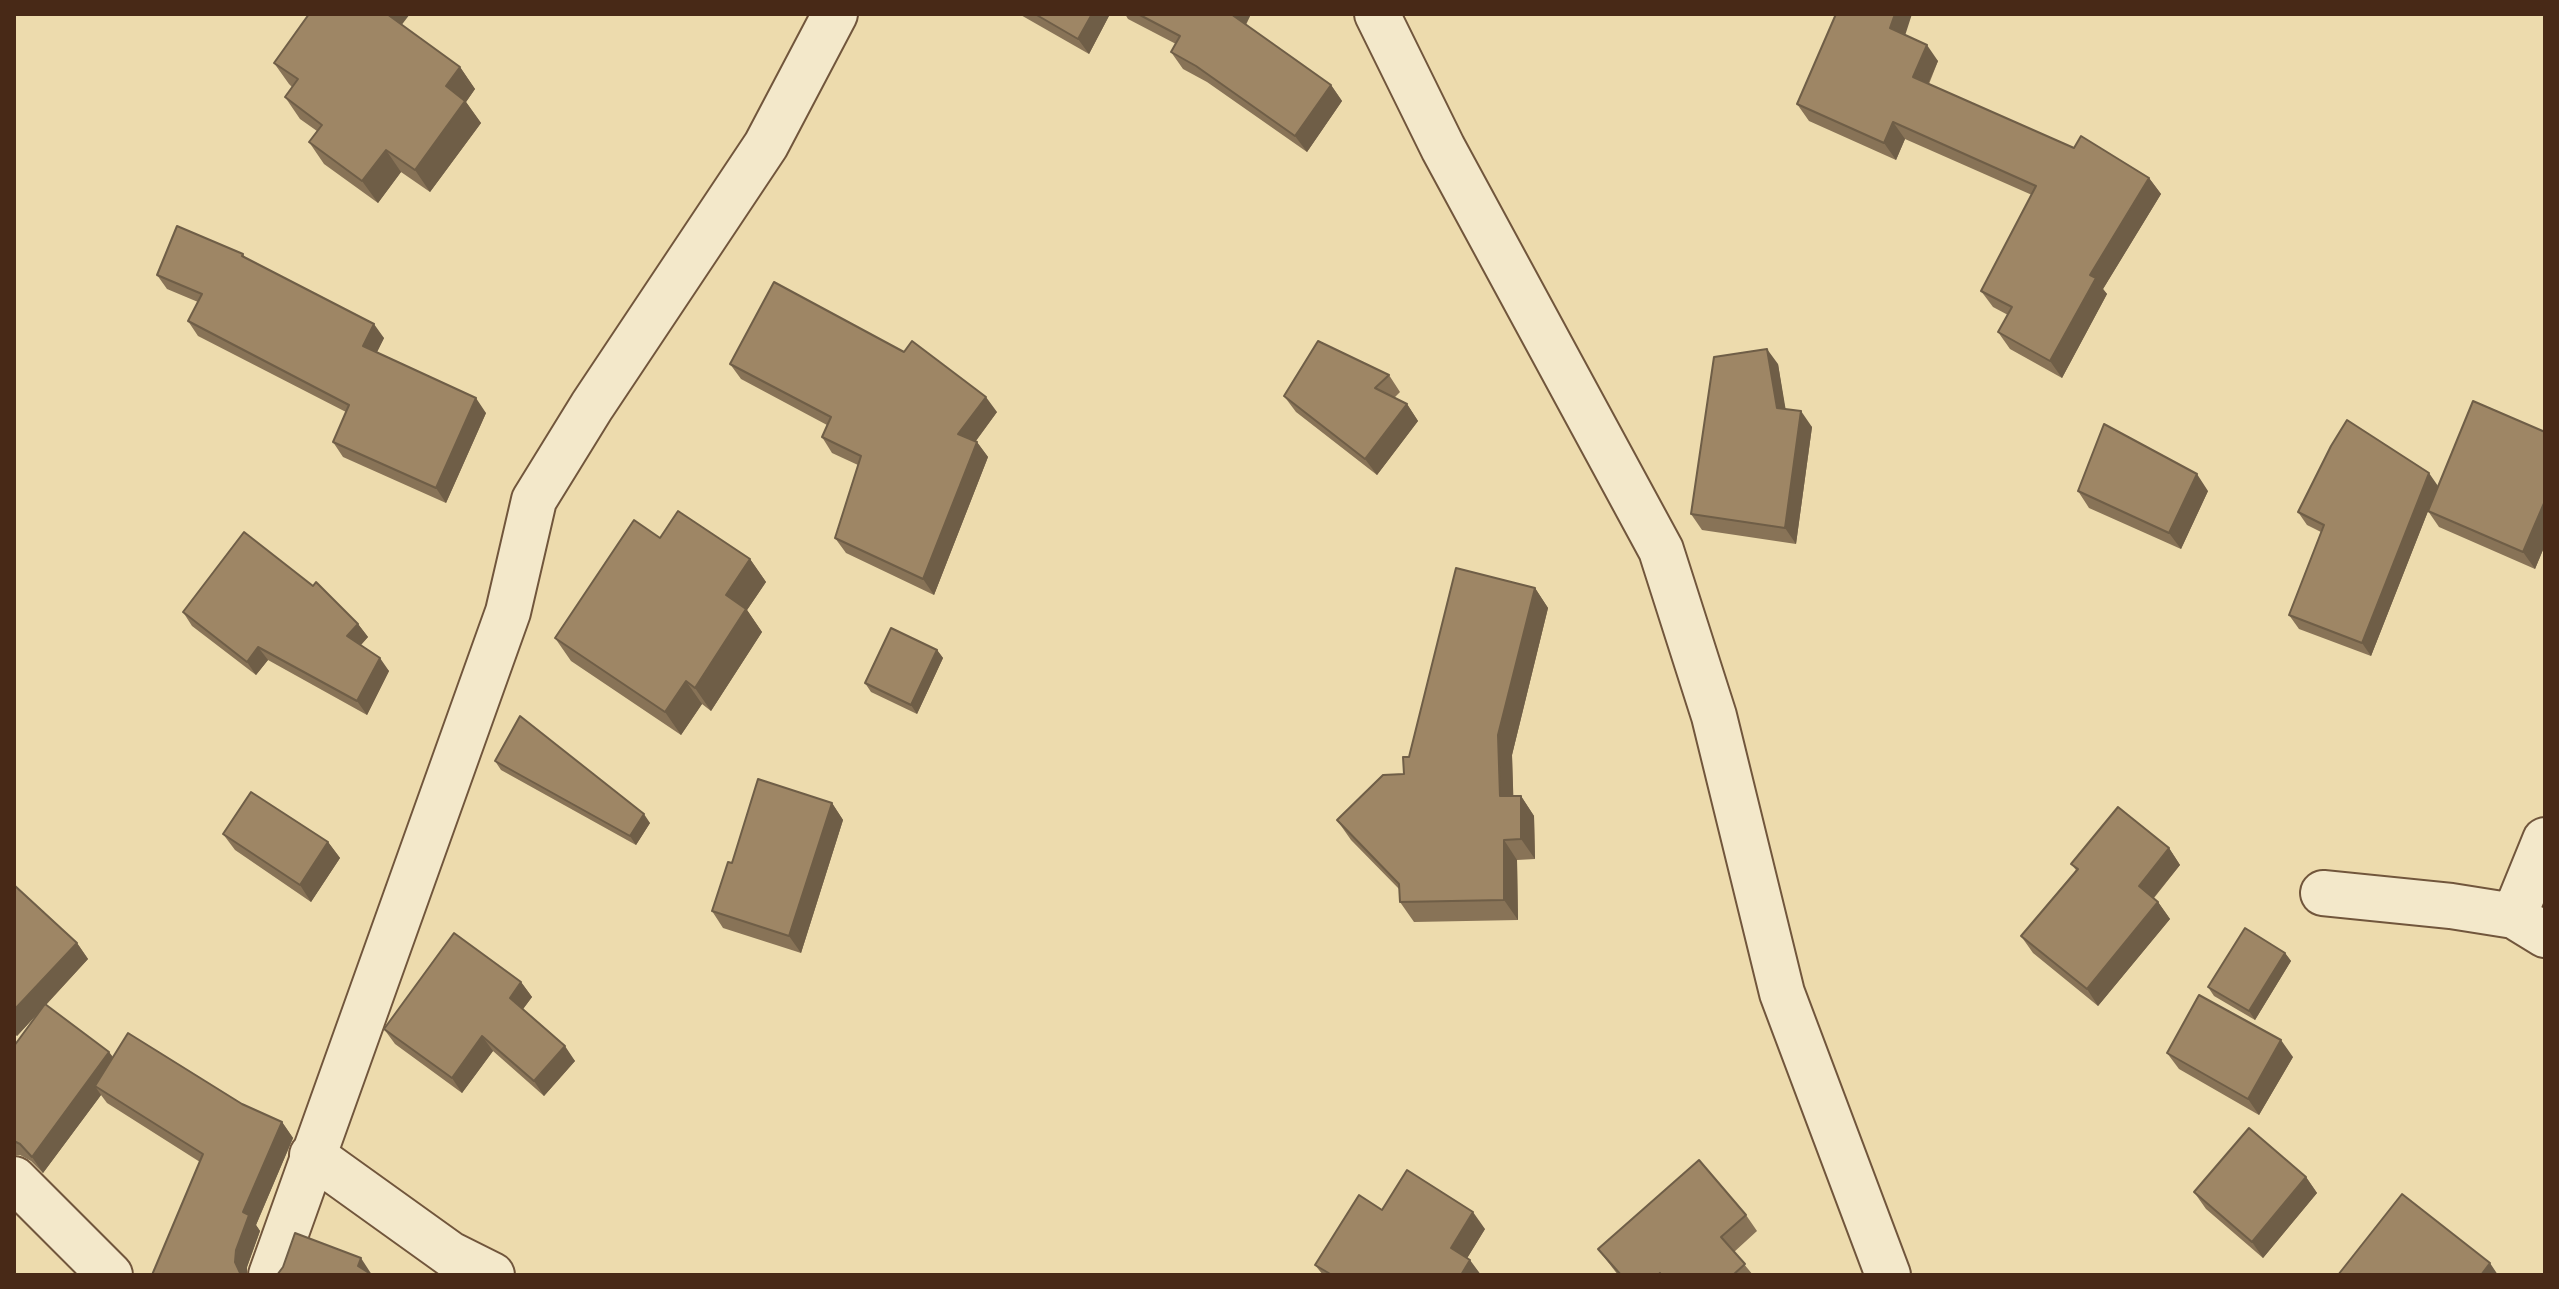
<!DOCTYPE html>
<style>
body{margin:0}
#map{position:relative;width:2559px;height:1289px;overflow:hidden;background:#eddbad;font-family:"IM FELL French Canon",serif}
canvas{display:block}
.frame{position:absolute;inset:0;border:16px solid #482917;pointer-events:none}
</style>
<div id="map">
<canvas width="2559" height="1289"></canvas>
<div class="frame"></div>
</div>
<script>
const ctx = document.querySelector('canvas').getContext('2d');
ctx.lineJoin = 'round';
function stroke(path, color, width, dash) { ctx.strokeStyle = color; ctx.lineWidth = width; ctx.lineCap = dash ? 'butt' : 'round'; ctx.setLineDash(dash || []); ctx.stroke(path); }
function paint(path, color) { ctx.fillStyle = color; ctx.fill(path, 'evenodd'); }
const street = new Path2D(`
 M 1377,14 L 1443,148 L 1661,550 L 1714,716 L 1782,993 L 1888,1275
 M 2323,893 L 2451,906 L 2514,916 L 2545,935
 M 2514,916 L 2545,840
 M 312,1155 L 450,1254 L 492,1275
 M 14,1179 L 110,1275
 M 271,1275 L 508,612 L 534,500 L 592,406 L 766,145 L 835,14`);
const wall = new Path2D(`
 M 1019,14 L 1110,14 L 1089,54 Z
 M 1125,14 L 1251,14 L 1246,25 L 1331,85 L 1342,101 L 1307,152 L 1207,82 L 1183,69 L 1171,52 L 1176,44 L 1128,19 Z
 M 402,25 L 460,67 L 475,89 L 466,102 L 481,123 L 430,192 L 401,172 L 378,203 L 324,164 L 309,142 L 317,131 L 300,119 L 285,97 L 292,87 L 289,84 L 274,63 Z
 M 1905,35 L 1938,61 L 1929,84 L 2074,148 L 2149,178 L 2161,194 L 2103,289 L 2107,294 L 2062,378 L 2010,349 L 1998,332 L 2008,315 L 1993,307 L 1981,291 L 2032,195 L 1905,139 L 1896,160 L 1809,121 L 1797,104 Z
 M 243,254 L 246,259 L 384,338 L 377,352 L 486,413 L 446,503 L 343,457 L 333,442 L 346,412 L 198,336 L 188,321 L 198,302 L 167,289 L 157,275 Z
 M 730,364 L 997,412 L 976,441 L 988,457 L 934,595 L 846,553 L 835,538 L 858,465 L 832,453 L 822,437 L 827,425 L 741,379 Z
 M 1778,364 L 1785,409 L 1812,427 L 1796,544 L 1702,530 L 1691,514 Z
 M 1389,375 L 1400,392 L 1394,398 L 1407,404 L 1418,421 L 1377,475 L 1296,412 L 1284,396 Z
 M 2545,432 L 2545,545 L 2535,569 L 2439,527 L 2428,511 L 2371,656 L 2299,629 L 2289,615 L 2321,532 L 2307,525 L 2298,512 L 2438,486 Z
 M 2078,491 L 2208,491 L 2181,549 L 2089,508 Z
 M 660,538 L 750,559 L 766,582 L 747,610 L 762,632 L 711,711 L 702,704 L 681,735 L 571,661 L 555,638 Z
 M 1535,588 L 1548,608 L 1512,755 L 1513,796 L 1521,796 L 1534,816 L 1535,859 L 1517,860 L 1518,920 L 1414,922 L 1400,902 L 1400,890 L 1351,840 L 1337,820 L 1404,774 L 1409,757 Z
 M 183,612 L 358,624 L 368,637 L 361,645 L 389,671 L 367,715 L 268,660 L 256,675 L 192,626 Z
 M 937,650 L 943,658 L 917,714 L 871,692 L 865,683 Z
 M 495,761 L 650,823 L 636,845 L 501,770 Z
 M 832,803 L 843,820 L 801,953 L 723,928 L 712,911 L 732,863 Z
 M 223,834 L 328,842 L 340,858 L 311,902 L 235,850 Z
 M 2169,848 L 2180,865 L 2154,898 L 2158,902 L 2170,919 L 2098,1006 L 2033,953 L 2021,936 L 2076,870 L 2071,864 Z
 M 14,885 L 77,943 L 88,959 L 46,1005 L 109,1052 L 113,1057 L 242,1104 L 282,1122 L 293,1138 L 256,1225 L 260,1231 L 247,1267 L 247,1275 L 152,1275 L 200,1162 L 107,1103 L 101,1095 L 43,1173 L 31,1161 L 20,1155 L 14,1155 L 14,1046 L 38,1013 L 17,1036 L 14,1033 Z
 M 2285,953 L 2291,961 L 2255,1020 L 2214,996 L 2208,987 Z
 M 521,982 L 532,997 L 523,1009 L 575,1061 L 544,1096 L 493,1051 L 462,1093 L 395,1044 L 384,1029 Z
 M 2167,1053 L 2293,1057 L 2259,1115 L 2179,1069 Z
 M 2306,1177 L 2317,1193 L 2263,1258 L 2206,1209 L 2194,1192 Z
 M 1382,1210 L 1485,1229 L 1467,1258 L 1481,1275 L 1323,1275 L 1315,1265 Z
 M 1746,1215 L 1757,1231 L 1734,1252 L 1753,1275 L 1618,1275 L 1598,1249 Z`);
const shadedWall = new Path2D(`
 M 384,14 L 410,14 L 397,31 Z
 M 1092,14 L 1110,14 L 1089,54 L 1078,39 Z
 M 1231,14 L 1251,14 L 1242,31 Z
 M 1895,14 L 1912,14 L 1902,45 L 1890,28 Z
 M 1927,45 L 1938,61 L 1924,93 L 1913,77 Z
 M 460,67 L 475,89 L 466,102 L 481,123 L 430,192 L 415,170 L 446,86 Z
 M 1331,85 L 1342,101 L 1307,152 L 1295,136 Z
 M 1893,122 L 1905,139 L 1896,160 L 1884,143 Z
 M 386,150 L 401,172 L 378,203 L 362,181 Z
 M 2149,178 L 2161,194 L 2103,289 L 2107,294 L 2062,378 L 2050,361 L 2090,275 Z
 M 374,324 L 384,338 L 373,360 L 363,346 Z
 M 1767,349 L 1778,364 L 1788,423 L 1777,408 Z
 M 986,397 L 997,412 L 969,450 L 958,434 Z
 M 476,398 L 486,413 L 446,503 L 436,488 Z
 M 1407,404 L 1418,421 L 1377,475 L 1365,459 Z
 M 1801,411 L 1812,427 L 1796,544 L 1785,528 Z
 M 977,442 L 988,457 L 934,595 L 923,579 Z
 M 2429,473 L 2438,486 L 2371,656 L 2362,643 Z
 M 2197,474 L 2208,491 L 2181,549 L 2169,533 Z
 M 2545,501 L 2545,545 L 2535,569 L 2523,552 Z
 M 750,559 L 766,582 L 747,610 L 762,632 L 711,711 L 695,688 L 726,595 Z
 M 1535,588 L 1548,608 L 1512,755 L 1514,816 L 1500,796 L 1498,735 Z
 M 358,624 L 368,637 L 357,649 L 347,636 Z
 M 258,647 L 268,660 L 256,675 L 247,662 Z
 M 937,650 L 943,658 L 917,714 L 911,705 Z
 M 380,658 L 389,671 L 367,715 L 357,701 Z
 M 686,681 L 702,704 L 681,735 L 665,712 Z
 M 1521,796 L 1534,816 L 1535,859 L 1521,839 Z
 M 832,803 L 843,820 L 801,953 L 789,936 Z
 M 644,814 L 650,823 L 636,845 L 630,836 Z
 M 1504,840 L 1517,860 L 1518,920 L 1504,900 Z
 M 328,842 L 340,858 L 311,902 L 300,885 Z
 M 2169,848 L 2180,865 L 2150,902 L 2139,886 Z
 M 2158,902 L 2170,919 L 2098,1006 L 2087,989 Z
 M 77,943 L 88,959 L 17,1036 L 14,1031 L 14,1010 Z
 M 2285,953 L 2291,961 L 2255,1020 L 2249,1011 Z
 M 521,982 L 532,997 L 520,1013 L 510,998 Z
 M 482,1036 L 493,1051 L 462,1093 L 452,1078 Z
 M 2281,1040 L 2293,1057 L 2259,1115 L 2248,1099 Z
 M 565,1046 L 575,1061 L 544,1096 L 534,1081 Z
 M 109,1052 L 121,1069 L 95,1086 L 101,1095 L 43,1173 L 32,1157 Z
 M 282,1122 L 293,1138 L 256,1225 L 260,1231 L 247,1267 L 247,1275 L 241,1275 L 235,1262 L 243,1212 Z
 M 2306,1177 L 2317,1193 L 2263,1258 L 2252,1242 Z
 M 1473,1212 L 1485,1229 L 1463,1265 L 1451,1248 Z
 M 361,1258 L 372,1275 L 358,1266 Z
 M 1470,1260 L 1481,1275 L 1461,1275 Z
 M 2490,1263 L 2498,1275 L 2481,1275 Z`);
const building = new Path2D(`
 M 309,14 L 387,14 L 460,67 L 446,86 L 465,101 L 415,170 L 386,150 L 362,181 L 309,142 L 322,125 L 285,97 L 298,79 L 274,63 Z
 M 1035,14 L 1092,14 L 1078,39 Z
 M 1138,14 L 1231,14 L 1331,85 L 1295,136 L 1196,66 L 1171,52 L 1180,36 Z
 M 1836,14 L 1895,14 L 1890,28 L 1927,45 L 1913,77 L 2074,148 L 2081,136 L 2149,178 L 2090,275 L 2096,278 L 2050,361 L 1998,332 L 2012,307 L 1981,291 L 2036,186 L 1893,122 L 1884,143 L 1797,104 Z
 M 177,226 L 243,254 L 242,256 L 374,324 L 363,346 L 476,398 L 436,488 L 333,442 L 349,405 L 188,321 L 202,294 L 157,275 Z
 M 774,282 L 904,352 L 912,341 L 986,397 L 958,434 L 977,442 L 923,579 L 835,538 L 861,456 L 822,437 L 831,417 L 730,364 Z
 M 1318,341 L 1389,375 L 1375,388 L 1407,404 L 1365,459 L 1284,396 Z
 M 1767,349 L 1777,408 L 1801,411 L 1785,528 L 1691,514 L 1714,357 Z
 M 2473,401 L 2545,432 L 2545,501 L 2523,552 L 2428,511 Z
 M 2347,420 L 2429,473 L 2362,643 L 2289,615 L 2324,525 L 2298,512 L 2331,446 Z
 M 2104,424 L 2197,474 L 2169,533 L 2078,491 Z
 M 678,511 L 750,559 L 726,595 L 746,609 L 695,688 L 686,681 L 665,712 L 555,638 L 634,520 L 660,538 Z
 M 244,532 L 313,586 L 316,582 L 358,624 L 347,636 L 380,658 L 357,701 L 258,647 L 247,662 L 183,612 Z
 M 1456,568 L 1535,588 L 1498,735 L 1500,796 L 1521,796 L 1521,839 L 1504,840 L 1504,900 L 1400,902 L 1399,884 L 1337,820 L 1383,775 L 1404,774 L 1403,757 L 1409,757 Z
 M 891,628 L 937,650 L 911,705 L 865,683 Z
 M 520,716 L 644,814 L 630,836 L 495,761 Z
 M 758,779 L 832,803 L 789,936 L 712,911 L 728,862 L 732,863 Z
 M 251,792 L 328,842 L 300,885 L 223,834 Z
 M 2118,807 L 2169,848 L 2139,886 L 2158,902 L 2087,989 L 2021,936 L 2078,869 L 2071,864 Z
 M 14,885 L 77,943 L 14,1010 Z
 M 2245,928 L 2285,953 L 2249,1011 L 2208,987 Z
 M 454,933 L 521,982 L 510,998 L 565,1046 L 534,1081 L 482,1036 L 452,1078 L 384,1029 Z
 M 2199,995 L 2281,1040 L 2248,1099 L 2167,1053 Z
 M 45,1004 L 109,1052 L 32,1157 L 20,1144 L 14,1141 L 14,1046 Z
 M 128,1033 L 242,1104 L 282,1122 L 243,1212 L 249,1215 L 236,1250 L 235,1262 L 241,1275 L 152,1275 L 203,1154 L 95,1086 Z
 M 2249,1128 L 2306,1177 L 2252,1242 L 2194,1192 Z
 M 1699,1160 L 1746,1215 L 1721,1237 L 1745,1264 L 1733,1275 L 1661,1275 L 1660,1273 L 1658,1275 L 1621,1275 L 1598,1249 Z
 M 1407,1170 L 1473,1212 L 1451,1248 L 1470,1260 L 1461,1275 L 1332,1275 L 1315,1265 L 1359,1195 L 1382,1210 Z
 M 2402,1194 L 2490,1263 L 2481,1275 L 2338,1275 Z
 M 295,1233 L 361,1258 L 358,1266 L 372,1275 L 277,1275 L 283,1267 Z`);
stroke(street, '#71563c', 48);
stroke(street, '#f3e8ca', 44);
paint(wall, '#887357');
paint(shadedWall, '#6f5e47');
paint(building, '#9e8665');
stroke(building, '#6f5e47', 2);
</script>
